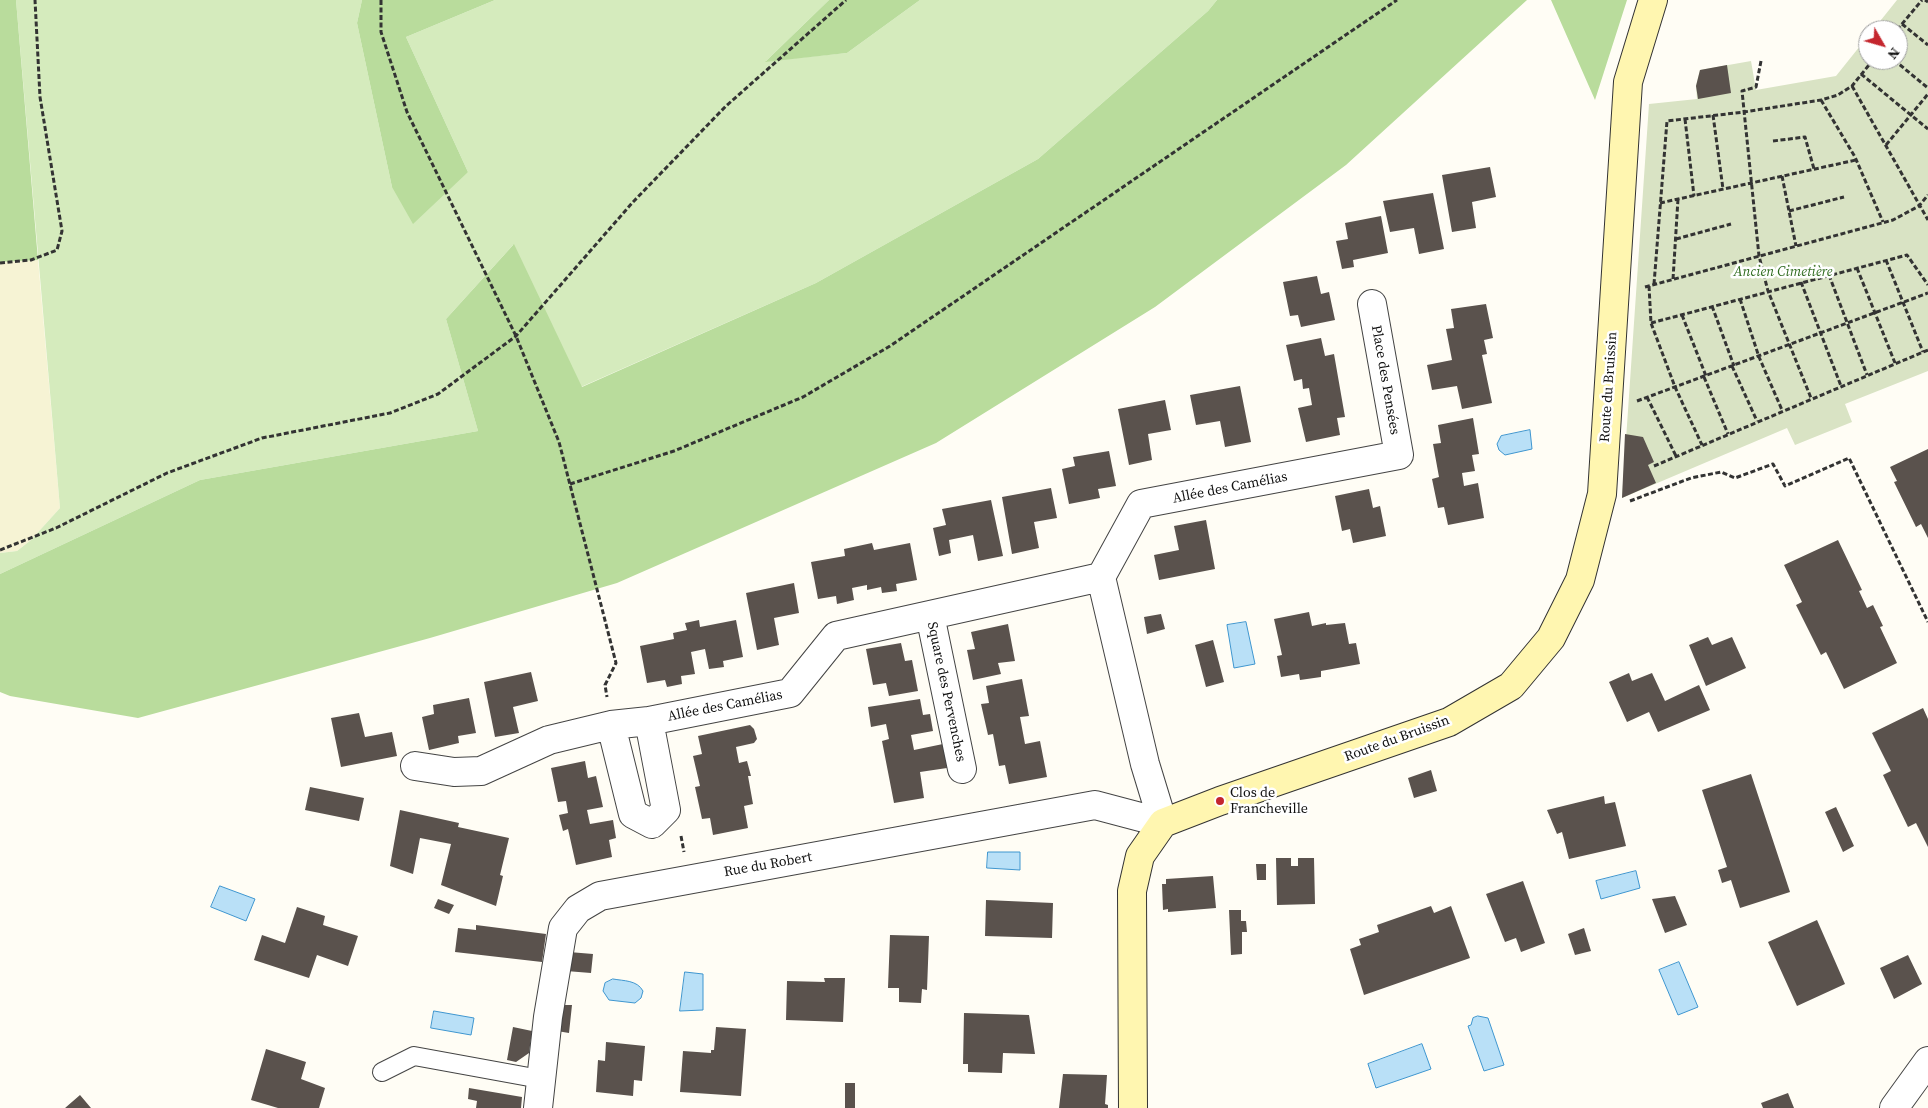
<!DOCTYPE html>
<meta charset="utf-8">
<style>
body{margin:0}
#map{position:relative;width:1928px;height:1108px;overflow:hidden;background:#fffdf5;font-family:"Source Serif 4",serif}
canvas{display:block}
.north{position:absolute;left:1858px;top:20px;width:50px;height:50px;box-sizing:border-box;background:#fff;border:1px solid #a0a0a0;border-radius:50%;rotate:128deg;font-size:14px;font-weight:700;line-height:20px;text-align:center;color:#111}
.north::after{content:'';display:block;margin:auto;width:18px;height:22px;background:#c4262e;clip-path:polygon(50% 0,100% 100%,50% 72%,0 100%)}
</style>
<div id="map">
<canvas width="1928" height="1108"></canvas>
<div class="north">N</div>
</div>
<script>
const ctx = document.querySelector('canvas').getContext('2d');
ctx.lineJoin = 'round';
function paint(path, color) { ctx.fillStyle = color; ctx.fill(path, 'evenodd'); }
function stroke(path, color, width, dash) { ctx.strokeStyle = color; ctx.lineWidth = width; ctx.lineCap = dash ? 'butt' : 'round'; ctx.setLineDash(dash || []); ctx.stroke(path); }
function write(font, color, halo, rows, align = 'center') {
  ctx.font = font + ' "Source Serif 4",serif'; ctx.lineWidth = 5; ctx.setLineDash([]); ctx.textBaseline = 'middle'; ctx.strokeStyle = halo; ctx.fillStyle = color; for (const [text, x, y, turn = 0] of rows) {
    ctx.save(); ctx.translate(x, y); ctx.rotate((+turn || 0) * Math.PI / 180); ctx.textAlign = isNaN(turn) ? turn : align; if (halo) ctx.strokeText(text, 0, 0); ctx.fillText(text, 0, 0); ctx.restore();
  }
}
const farmland = new Path2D(`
 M 38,260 L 60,508 L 31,540 L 17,551 L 0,553 L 0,262 Z`);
const green = new Path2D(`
 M 16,0 L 362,0 L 357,23 L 392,187 L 468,172 L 406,37 L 495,0 L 829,0 L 766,61 L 847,53 L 920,0 L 1217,0 L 1208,11 L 1038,159 L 816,283 L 581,387 L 513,245 L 446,319 L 478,431 L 200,480 L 0,574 L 0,553 L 17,551 L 31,540 L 60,508 Z`);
const forest = new Path2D(`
 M 0,0 L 16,0 L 38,260 L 0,262 Z
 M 362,0 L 495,0 L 406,37 L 468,172 L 413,224 L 392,187 L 357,23 Z
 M 829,0 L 920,0 L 847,53 L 765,62 Z
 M 1217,0 L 1527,0 L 1346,165 L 1155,307 L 936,443 L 617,583 L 430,638 L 138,718 L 10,696 L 0,692 L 0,574 L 200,480 L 478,431 L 446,319 L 514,244 L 582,387 L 816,283 L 1038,159 L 1208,11 Z
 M 1551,0 L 1627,0 L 1595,100 Z`);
const cemetery = new Path2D(`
 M 1897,0 L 1928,0 L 1928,371 L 1845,404 L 1852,422 L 1795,445 L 1787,428 L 1622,498 L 1649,104 L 1697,99 L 1696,86 L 1700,70 L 1751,61 L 1756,90 L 1836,76 L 1868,36 L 1868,60 L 1898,60 L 1898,30 L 1873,30 Z`);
const water = new Path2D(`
 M 1530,430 L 1532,449 L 1505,455 L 1499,450 L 1497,444 L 1501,436 Z
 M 1246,622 L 1255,664 L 1234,668 L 1227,625 Z
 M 988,852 L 1020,852 L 1020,870 L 987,868 Z
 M 1636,871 L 1640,888 L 1601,899 L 1596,881 Z
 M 220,886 L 255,899 L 246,921 L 211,907 Z
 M 1679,962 L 1698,1007 L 1678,1015 L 1659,970 Z
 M 685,972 L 703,974 L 703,1010 L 680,1011 Z
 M 613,979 C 624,981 637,980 643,991 L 641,998 L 635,1003 L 609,1000 L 603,991 L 605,983 Z
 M 434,1011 L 474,1018 L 471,1035 L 431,1028 Z
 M 1478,1016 L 1488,1018 L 1504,1065 L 1484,1071 L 1468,1026 L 1471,1025 L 1473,1018 Z
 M 1422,1044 L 1431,1069 L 1376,1088 L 1368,1064 Z`);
const building = new Path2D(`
 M 1727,65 L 1731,93 L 1698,99 L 1696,86 L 1700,70 Z
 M 1490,167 L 1496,197 L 1472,202 L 1476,228 L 1452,232 L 1442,175 Z
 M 1433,193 L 1444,249 L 1419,254 L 1414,228 L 1390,232 L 1383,201 Z
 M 1381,216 L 1388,253 L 1353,260 L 1354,267 L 1342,269 L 1336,241 L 1348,239 L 1345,223 Z
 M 1317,276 L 1321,294 L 1329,292 L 1335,320 L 1301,327 L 1298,315 L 1290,316 L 1283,282 Z
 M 1486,304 L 1493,338 L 1484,340 L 1487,354 L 1482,355 L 1492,403 L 1462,409 L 1457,386 L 1432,390 L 1427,365 L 1452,360 L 1446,329 L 1454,328 L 1451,309 Z
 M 1321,338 L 1325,356 L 1334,354 L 1345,417 L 1337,418 L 1340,435 L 1306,442 L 1298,408 L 1312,405 L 1309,388 L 1303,389 L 1302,379 L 1294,381 L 1286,345 Z
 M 1240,386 L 1251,442 L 1225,447 L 1220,421 L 1196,425 L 1190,395 Z
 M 1165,400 L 1171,430 L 1148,434 L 1152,460 L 1129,465 L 1118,409 Z
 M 1473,418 L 1479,454 L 1472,455 L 1475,471 L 1462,473 L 1464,486 L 1478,483 L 1484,518 L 1448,525 L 1444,507 L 1438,508 L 1432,479 L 1439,477 L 1433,444 L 1441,443 L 1438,425 Z
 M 1625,434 L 1643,437 L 1654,462 L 1648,465 L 1656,483 L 1622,498 Z
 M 1928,449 L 1928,538 L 1921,524 L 1916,527 L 1894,482 L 1897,481 L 1890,467 Z
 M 1109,451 L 1116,486 L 1098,489 L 1100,498 L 1069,504 L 1062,469 L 1075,466 L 1073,457 Z
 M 1051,488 L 1057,518 L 1034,522 L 1039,548 L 1012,554 L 1002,497 Z
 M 1369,489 L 1373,508 L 1380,506 L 1386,536 L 1353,543 L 1350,529 L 1342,531 L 1335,496 Z
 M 991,500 L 1003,556 L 978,561 L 973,535 L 949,540 L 951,553 L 939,556 L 933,528 L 946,525 L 942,509 Z
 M 1206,520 L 1215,569 L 1159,580 L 1154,555 L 1179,550 L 1174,526 Z
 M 1838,540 L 1862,590 L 1859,591 L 1867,608 L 1873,605 L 1883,626 L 1880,627 L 1897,663 L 1844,689 L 1826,652 L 1821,655 L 1796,605 L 1802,602 L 1784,565 Z
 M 872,543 L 874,550 L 910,543 L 917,580 L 896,584 L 897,591 L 882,593 L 881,587 L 867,590 L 867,585 L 852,588 L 854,600 L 837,604 L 836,596 L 818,599 L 811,562 L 845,556 L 844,549 Z
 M 794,583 L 799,613 L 774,618 L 779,645 L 757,650 L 746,593 Z
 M 1309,612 L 1312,626 L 1326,623 L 1326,625 L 1345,623 L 1349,644 L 1356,643 L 1360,664 L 1321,671 L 1321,677 L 1300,680 L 1299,674 L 1281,677 L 1277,656 L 1282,655 L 1274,619 Z
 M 1161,614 L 1165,629 L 1147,634 L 1144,617 Z
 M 699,620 L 700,627 L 736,620 L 743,657 L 723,661 L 724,667 L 709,669 L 705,649 L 691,652 L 695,674 L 681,676 L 682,684 L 667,687 L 665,680 L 647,683 L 640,646 L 674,639 L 673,633 L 687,630 L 685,623 Z
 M 1008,624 L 1015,661 L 998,663 L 1001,674 L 973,680 L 967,650 L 975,649 L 971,632 Z
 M 1708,637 L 1712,645 L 1732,637 L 1746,668 L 1706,686 L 1689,645 Z
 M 1213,640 L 1224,682 L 1206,687 L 1195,645 Z
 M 901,643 L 905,661 L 912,660 L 918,691 L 889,696 L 886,683 L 873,685 L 866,649 Z
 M 531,672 L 538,701 L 513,707 L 519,733 L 495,737 L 484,682 Z
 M 1629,673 L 1632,681 L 1652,673 L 1665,701 L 1699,685 L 1710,710 L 1658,732 L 1649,712 L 1627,722 L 1609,682 Z
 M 1022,679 L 1029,716 L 1020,717 L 1025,744 L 1040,741 L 1047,777 L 1009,784 L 1005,765 L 999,766 L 993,734 L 988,735 L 981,704 L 989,703 L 986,686 Z
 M 469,698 L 476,733 L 458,736 L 459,743 L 429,750 L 422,717 L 434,714 L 433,705 Z
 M 920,699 L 923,715 L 930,714 L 933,731 L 911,735 L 914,750 L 943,744 L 947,768 L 920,772 L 924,798 L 894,803 L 882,741 L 889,739 L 886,724 L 871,727 L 868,707 Z
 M 1923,708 L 1928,719 L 1928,847 L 1916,823 L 1908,827 L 1883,775 L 1891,771 L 1872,733 Z
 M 359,713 L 365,737 L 392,732 L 397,756 L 341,767 L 331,718 Z
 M 750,725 L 754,729 L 757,739 L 754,743 L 736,747 L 739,763 L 747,761 L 751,776 L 748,776 L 753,804 L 744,806 L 748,828 L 713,835 L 710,818 L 702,819 L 695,787 L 700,786 L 693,756 L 702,754 L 698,736 Z
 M 585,761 L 588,778 L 596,776 L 603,807 L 587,810 L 590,824 L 613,820 L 616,838 L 609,840 L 612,857 L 576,865 L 568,829 L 563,831 L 559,815 L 568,813 L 566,801 L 558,802 L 551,768 Z
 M 1431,770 L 1437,791 L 1414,798 L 1408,778 Z
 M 1751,774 L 1790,892 L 1740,908 L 1731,880 L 1722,883 L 1718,870 L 1727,867 L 1702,790 Z
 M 310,787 L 364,798 L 359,821 L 305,810 Z
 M 1604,796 L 1605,804 L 1615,802 L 1626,846 L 1569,859 L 1562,832 L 1557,834 L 1547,810 Z
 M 1836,807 L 1854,846 L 1843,852 L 1825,812 Z
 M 400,810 L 459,823 L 458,827 L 509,838 L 500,875 L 503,876 L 496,906 L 441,885 L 451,844 L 420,838 L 413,874 L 390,866 Z
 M 1276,858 L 1291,858 L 1291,866 L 1298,866 L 1298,858 L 1314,858 L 1315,904 L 1277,905 Z
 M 1256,864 L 1266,864 L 1266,880 L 1257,880 Z
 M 1213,876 L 1216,908 L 1168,912 L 1168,909 L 1163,910 L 1162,884 L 1166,884 L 1166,879 Z
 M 1523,881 L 1545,943 L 1521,952 L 1516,938 L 1505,942 L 1486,894 Z
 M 1675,896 L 1687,925 L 1665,933 L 1652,899 Z
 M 438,899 L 454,905 L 449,914 L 434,908 Z
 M 986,900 L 1053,903 L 1052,938 L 985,936 Z
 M 1431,906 L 1434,913 L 1451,906 L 1470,958 L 1364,995 L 1350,949 L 1361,945 L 1359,939 L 1379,932 L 1377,925 Z
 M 297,907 L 325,916 L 323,925 L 358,936 L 348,966 L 317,955 L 309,978 L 254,960 L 262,935 L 285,943 Z
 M 1229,910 L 1241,910 L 1241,921 L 1246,921 L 1247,932 L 1242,932 L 1242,954 L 1231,955 Z
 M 1817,920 L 1845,984 L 1797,1006 L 1768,942 Z
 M 476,925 L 546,934 L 542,962 L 455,952 L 458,928 L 476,930 Z
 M 1584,928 L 1591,951 L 1575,955 L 1568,934 Z
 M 890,935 L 929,936 L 927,990 L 922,989 L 921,1003 L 899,1002 L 899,988 L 888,988 Z
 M 569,952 L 593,954 L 591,973 L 566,971 Z
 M 1908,955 L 1922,984 L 1894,999 L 1880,968 Z
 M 824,978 L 845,978 L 843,1022 L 786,1020 L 787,981 L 825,982 Z
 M 561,1005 L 572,1005 L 569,1033 L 557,1031 Z
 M 964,1013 L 1029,1015 L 1035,1054 L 1003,1053 L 1002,1073 L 968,1072 L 968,1064 L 963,1064 Z
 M 513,1027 L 532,1031 L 529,1053 L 516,1062 L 507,1060 Z
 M 716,1027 L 746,1029 L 741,1096 L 680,1092 L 683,1051 L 711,1053 L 711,1050 L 714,1050 Z
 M 606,1042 L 645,1046 L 642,1081 L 634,1080 L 633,1096 L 596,1092 L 598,1060 L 605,1061 Z
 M 266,1049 L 306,1062 L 301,1079 L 325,1088 L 319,1108 L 278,1108 L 251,1100 Z
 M 1063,1074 L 1107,1075 L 1105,1104 L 1108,1105 L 1108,1108 L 1059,1108 Z
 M 845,1083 L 855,1083 L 855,1108 L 845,1108 Z
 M 469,1088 L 522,1097 L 521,1108 L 476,1108 L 477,1101 L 468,1099 Z
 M 1788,1093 L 1794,1108 L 1763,1108 L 1761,1103 Z
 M 80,1095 L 91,1108 L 65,1108 Z`);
const path = new Path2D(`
 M 381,0 L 381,32 L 407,112 L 516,336 L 559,442 L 616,663 L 605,685 L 607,697
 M 1925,0 L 1928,2
 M 1902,24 L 1928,45
 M 1897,30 L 1922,0
 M 1894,60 L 1928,88
 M 1761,61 L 1756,87 L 1742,91 L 1759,256 L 1768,291 L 1811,398
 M 1861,74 L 1928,129
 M 1852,86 L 1928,220
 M 1821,100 L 1855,157 L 1883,222
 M 1713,115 L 1723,189
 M 1685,119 L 1694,196
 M 1773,141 L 1805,137 L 1814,169
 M 1886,145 L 1928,94
 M 1782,176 L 1796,246
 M 1660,203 L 1856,160
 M 1789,211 L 1844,197
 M 1676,239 L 1731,224
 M 1886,260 L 1923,352
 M 0,263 L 31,260 L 57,250 L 62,231 L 40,97 L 35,0
 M 1857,268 L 1895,363
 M 1829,275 L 1867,375
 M 1673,279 L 1678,199
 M 1801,282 L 1841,386
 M 1654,284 L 1667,121 L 1744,112 L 1821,100 L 1838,95 L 1852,86 L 1873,60
 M 1649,286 L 1651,323 L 1675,387 L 1702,445
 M 1645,287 L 1893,220 L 1919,206 L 1928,195
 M 1740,299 L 1759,357 L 1782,410
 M 1712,306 L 1734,366
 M 1682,315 L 1706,376
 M 1651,323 L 1907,255 L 1928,285
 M 1732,366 L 1757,421
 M 1704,377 L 1728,434
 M 1647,397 L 1676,456
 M 1637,401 L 1928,293
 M 1654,466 L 1928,350
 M 570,484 L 674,451 L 803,397 L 890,346 L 1397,0
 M 1630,501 L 1691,478 L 1721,472 L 1735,478 L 1773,464 L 1785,486 L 1849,458 L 1928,622
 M 0,550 L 56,528 L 167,473 L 262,438 L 390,413 L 438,394 L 516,336 L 633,202 L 726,106 L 846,0
 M 681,836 L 684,852`);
const lane = new Path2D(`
 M 382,1072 L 414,1056 L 540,1079`);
const street = new Path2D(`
 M 1101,577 L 1141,504 L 1399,455 L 1372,304
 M 930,615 L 962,769
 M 611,725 L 633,814 L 652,824 L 666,810 L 649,721
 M 415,766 L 454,772 L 481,771 L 549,740 L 611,725 L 649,721 L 790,693 L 836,636 L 1101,577 L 1145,764 L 1163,823
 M 538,1108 L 548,1017 L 563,928 L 578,909 L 600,896 L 1095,805 L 1163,823
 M 1894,1108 L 1928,1061`);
const secondary = new Path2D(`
 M 1133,1108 L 1132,891 L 1140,856 L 1163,823 L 1220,801 L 1449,722 L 1511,686 L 1551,638 L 1580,580 L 1602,494 L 1628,82 L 1653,0`);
const markers = [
 [1220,801,5,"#c4262e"]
];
const parkNames = [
 ["Ancien Cimetière",1783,272]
];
const streetNames = [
 ["Place des Pensées",1385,380,80],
 ["Route du Bruissin",1609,387,-86],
 ["Allée des Camélias",1230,488,-11],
 ["Square des Pervenches",946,692,78],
 ["Allée des Camélias",725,706,-11],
 ["Route du Bruissin",1397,739,-20],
 ["Rue du Robert",768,865,-10]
];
const poiNames = [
 ["Clos de",1230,793],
 ["Francheville",1230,809]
];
paint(farmland, '#f6f3d4');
paint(green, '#d5ebbd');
paint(forest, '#b9dc9c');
paint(cemetery, '#d9e3c4');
paint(water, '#b9e0f7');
stroke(water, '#3f96cf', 1);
paint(building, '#5a524d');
stroke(lane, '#444', 20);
stroke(street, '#444', 30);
stroke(secondary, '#333', 30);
stroke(path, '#333', 3, [5, 2.5]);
stroke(lane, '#fff', 18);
stroke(street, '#fff', 28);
stroke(secondary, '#fff6b0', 28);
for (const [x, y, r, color] of markers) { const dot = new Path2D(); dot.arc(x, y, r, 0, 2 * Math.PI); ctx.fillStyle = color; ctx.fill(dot); stroke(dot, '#fff', 2); }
write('italic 14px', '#2f6b1f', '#fff', parkNames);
write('14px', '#111', '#fff', streetNames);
write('14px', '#111', '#fff', poiNames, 'left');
</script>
